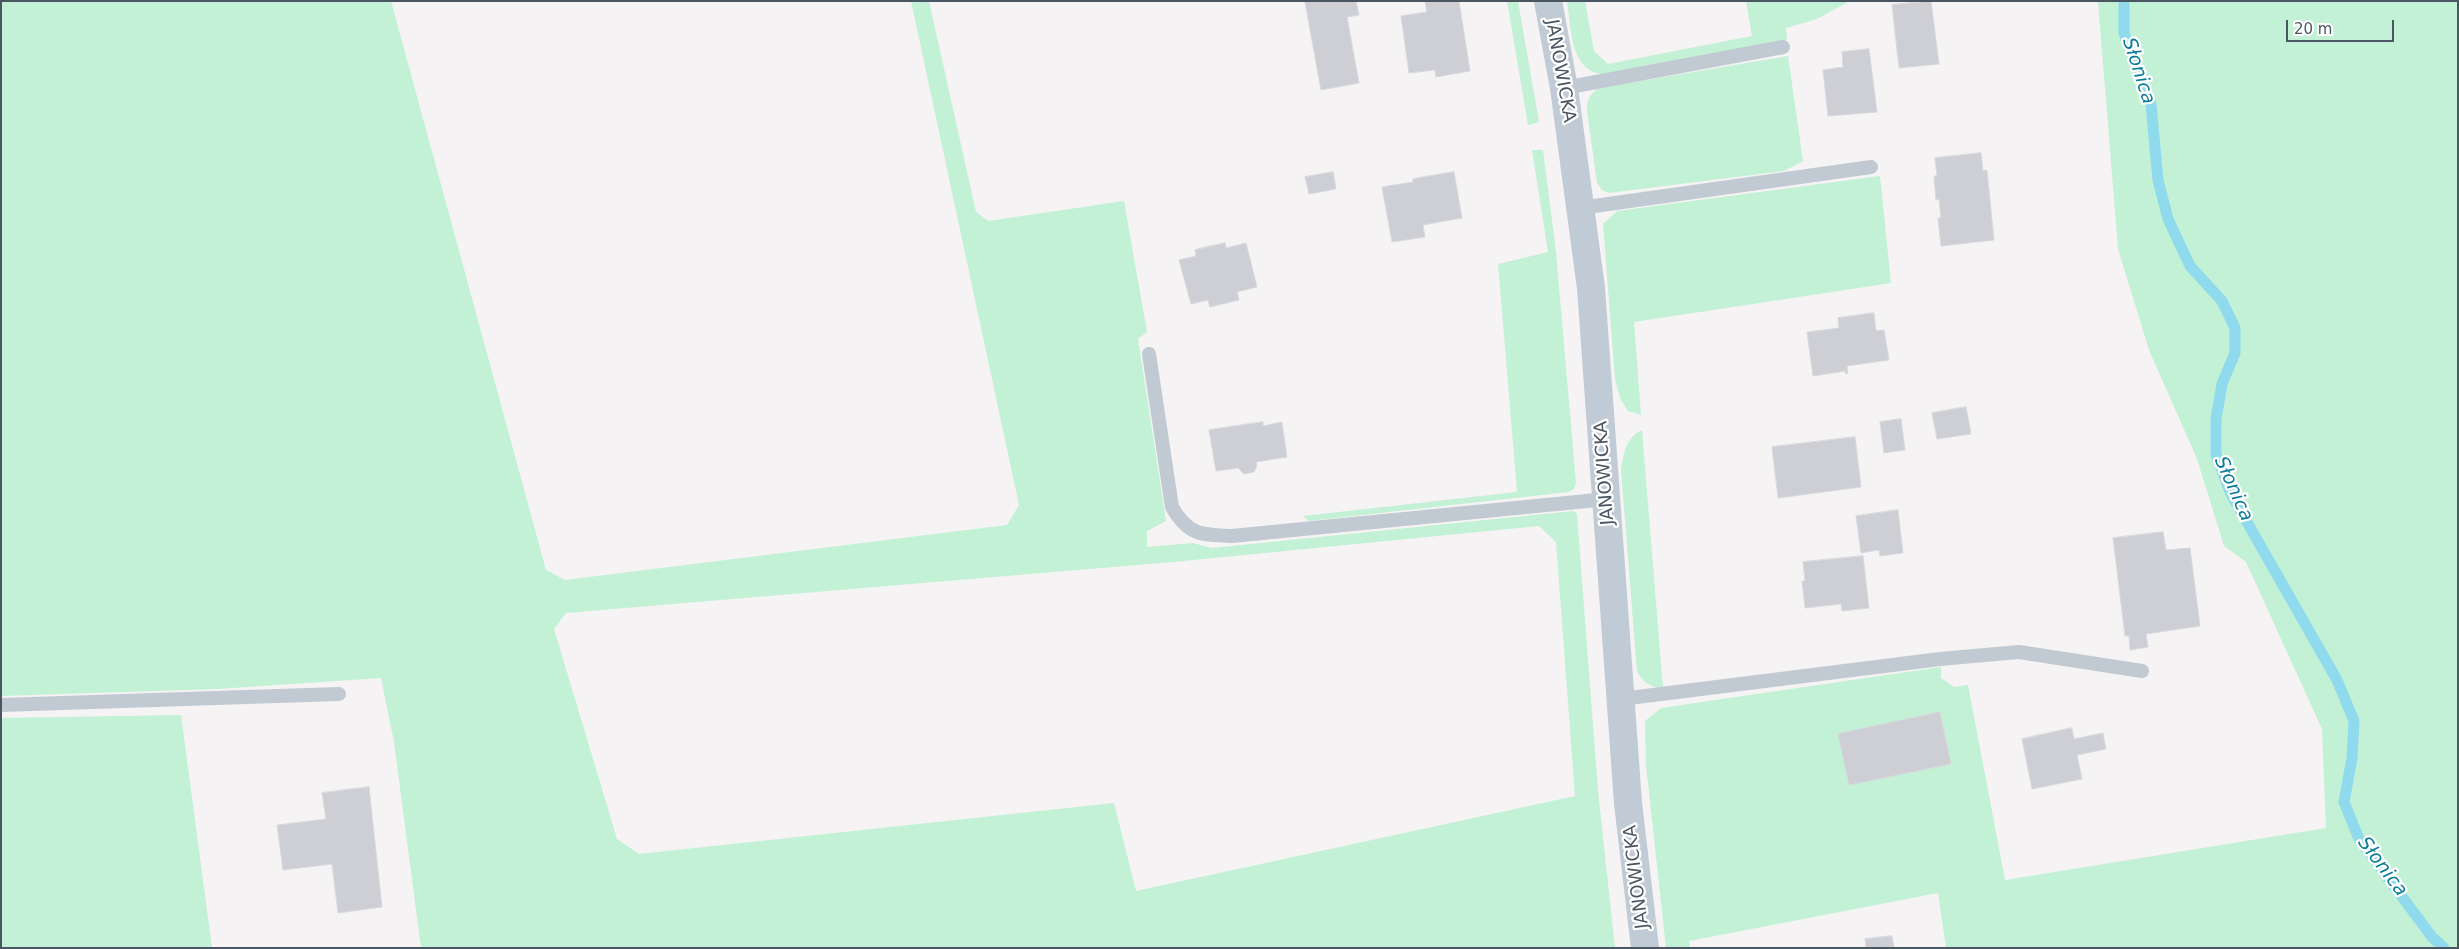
<!DOCTYPE html>
<meta charset="utf-8">
<style>
body{margin:0}
#map{position:relative;width:2459px;height:949px;overflow:hidden;background:#f5f3f3;font-family:"DejaVu Sans",sans-serif}
canvas{display:block}
.frame{position:absolute;inset:0;border:2px solid #4a5661;pointer-events:none}
.scale{position:absolute;left:2286px;top:20px;width:108px;height:22px;box-sizing:border-box;border:2px solid #4a5661;border-top:0;padding-left:6px;font-size:15px;line-height:18px;white-space:nowrap;color:#4a5661;-webkit-text-stroke:4px #fff;paint-order:stroke}
</style>
<div id="map">
<canvas width="2459" height="949"></canvas>
<div class="frame"></div>
<div class="scale">20 m</div>
</div>
<script>
const ctx = document.querySelector('canvas').getContext('2d');
ctx.lineJoin = 'round';
function paint(path, color) { ctx.fillStyle = color; ctx.fill(path, 'evenodd'); }
function stroke(path, color, width, dash) { ctx.strokeStyle = color; ctx.lineWidth = width; ctx.lineCap = dash ? 'butt' : 'round'; ctx.setLineDash(dash || []); ctx.stroke(path); }
function write(font, color, halo, rows, align = 'center') {
  ctx.font = font + ' "DejaVu Sans",sans-serif'; ctx.lineWidth = 4.5; ctx.setLineDash([]); ctx.textBaseline = 'middle'; ctx.strokeStyle = halo; ctx.fillStyle = color; for (const [text, x, y, turn = 0] of rows) {
    ctx.save(); ctx.translate(x, y); ctx.rotate((+turn || 0) * Math.PI / 180); ctx.textAlign = isNaN(turn) ? turn : align; if (halo) ctx.strokeText(text, 0, 0); ctx.fillText(text, 0, 0); ctx.restore();
  }
}
const green = new Path2D(`
 M 1,1 L 391,1 L 546,570 L 565,580 L 1007,525 L 1019,505 L 911,1 L 929,1 L 976,212 L 988,221 L 1124,201 L 1147,332 L 1138,339 L 1166,521 L 1147,531 L 1147,547 L 1193,543 L 1212,548 L 1573,511 L 1577,514 L 1598,791 L 1615,948 L 421,948 L 394,742 L 381,678 L 218,689 L 1,696 ZM 1539,526 L 1556,542 L 1575,796 L 1136,891 L 1114,803 L 639,854 L 617,839 L 554,629 L 566,613 L 1173,562 Z
 M 1507,1 L 1518,1 L 1539,122 L 1528,125 Z
 M 1567,1 L 1585,1 L 1594,51 L 1608,64 L 1752,36 L 1746,1 L 1850,1 L 1817,19 L 1786,28 L 1787,40 L 1601,74 C 1570,70 1571,26 1567,1 Z
 M 2098,1 L 2458,1 L 2458,948 L 1946,948 L 1938,893 L 1689,941 L 1690,948 L 1666,948 L 1646,765 L 1645,721 L 1661,708 L 1941,667 L 1941,678 L 1954,687 L 1968,685 L 2005,880 L 2326,828 L 2322,729 L 2246,562 L 2224,546 L 2197,459 L 2149,350 L 2118,249 Z
 M 1788,56 L 1803,161 L 1784,171 L 1609,193 L 1602,190 L 1597,183 L 1587,111 C 1587,99 1589,95 1599,88 Z
 M 1532,150 L 1543,150 L 1556,252 L 1576,483 L 1574,489 L 1569,492 L 1309,521 L 1303,516 L 1517,492 L 1498,264 L 1548,252 Z
 M 1880,176 L 1891,283 L 1634,322 L 1641,415 L 1628,411 L 1620,398 L 1615,379 L 1603,224 L 1617,211 Z
 M 1642,430 L 1663,688 C 1650,687 1644,683 1637,672 L 1621,469 C 1624,452 1626,438 1642,430 Z
 M 181,715 L 212,948 L 1,948 L 1,718 Z`);
const stream = new Path2D(`
 M 2124,1 L 2124,33 L 2151,104 L 2158,180 L 2168,219 L 2190,266 L 2222,301 L 2235,328 L 2235,353 L 2222,384 L 2216,419 L 2216,455 L 2231,494 L 2337,680 L 2354,721 L 2352,758 L 2344,802 L 2359,839 L 2432,937 L 2444,948`);
const building = new Path2D(`
 M 1356,1 L 1359,15 L 1347,17 L 1359,83 L 1321,90 L 1305,2 Z
 M 1459,1 L 1470,71 L 1436,77 L 1435,70 L 1409,73 L 1401,16 L 1427,12 L 1425,2 Z
 M 1931,1 L 1939,64 L 1899,68 L 1892,5 Z
 M 1869,49 L 1877,112 L 1828,116 L 1823,70 L 1843,67 L 1842,52 Z
 M 1981,153 L 1983,171 L 1987,170 L 1994,240 L 1941,246 L 1938,218 L 1941,218 L 1939,199 L 1936,200 L 1934,176 L 1937,176 L 1935,158 Z
 M 1333,172 L 1336,189 L 1309,194 L 1305,177 Z
 M 1454,172 L 1462,218 L 1423,225 L 1425,237 L 1392,242 L 1382,187 L 1413,182 L 1413,179 Z
 M 1225,243 L 1226,248 L 1246,243 L 1257,287 L 1237,292 L 1239,300 L 1210,307 L 1208,300 L 1191,304 L 1179,260 L 1196,256 L 1195,250 Z
 M 1874,313 L 1876,331 L 1884,330 L 1889,360 L 1847,366 L 1848,373 L 1846,374 L 1845,371 L 1813,376 L 1807,332 L 1839,328 L 1838,318 Z
 M 1966,407 L 1971,434 L 1937,439 L 1932,413 Z
 M 1901,419 L 1905,450 L 1884,453 L 1880,422 Z
 M 1263,422 L 1263,426 L 1282,422 L 1287,457 L 1256,462 L 1257,466 L 1254,472 L 1244,474 L 1238,468 L 1216,471 L 1209,430 Z
 M 1855,437 L 1861,487 L 1778,498 L 1772,447 Z
 M 1898,510 L 1903,553 L 1880,556 L 1879,550 L 1861,553 L 1856,516 Z
 M 2163,532 L 2166,550 L 2190,548 L 2200,626 L 2146,634 L 2148,647 L 2130,650 L 2129,636 L 2125,636 L 2113,538 Z
 M 1863,556 L 1869,608 L 1842,611 L 1841,604 L 1805,608 L 1802,581 L 1805,581 L 1803,562 Z
 M 1940,712 L 1951,764 L 1849,785 L 1838,734 Z
 M 2072,728 L 2074,739 L 2103,733 L 2106,749 L 2077,755 L 2082,779 L 2032,789 L 2022,739 Z
 M 369,787 L 382,907 L 338,913 L 332,864 L 283,870 L 277,825 L 326,819 L 322,793 Z
 M 1892,936 L 1894,948 L 1866,948 L 1865,939 Z`);
const lane = new Path2D(`
 M 1564,88 L 1783,47
 M 1580,208 L 1871,167
 M 1149,354 L 1172,507 C 1188,535 1201,535 1232,536 L 1607,499
 M 1621,699 L 1940,659 L 2019,652 L 2142,671
 M 1,705 L 339,694`);
const secondary = new Path2D(`
 M 1548,1 L 1564,88 L 1591,288 L 1628,803 L 1645,948`);
const streetNames = [
 ["JANOWICKA",1560,71,80],
 ["JANOWICKA",1605,473,-94],
 ["JANOWICKA",1637,877,-97]
];
const waterNames = [
 ["Słonica",2138,71,72],
 ["Słonica",2233,489,66],
 ["Słonica",2382,867,53]
];
paint(green, '#c3f1d5');
stroke(stream, '#90daee', 11);
paint(building, '#cdcfd5');
stroke(building, '#d7d9de', 1);
stroke(lane, '#c1cad2', 14);
stroke(secondary, '#c1cbd6', 28);
write('18px', '#4a5661', '#fff', streetNames);
write('italic 19px', '#0c7c9b', '#fff', waterNames);
</script>
